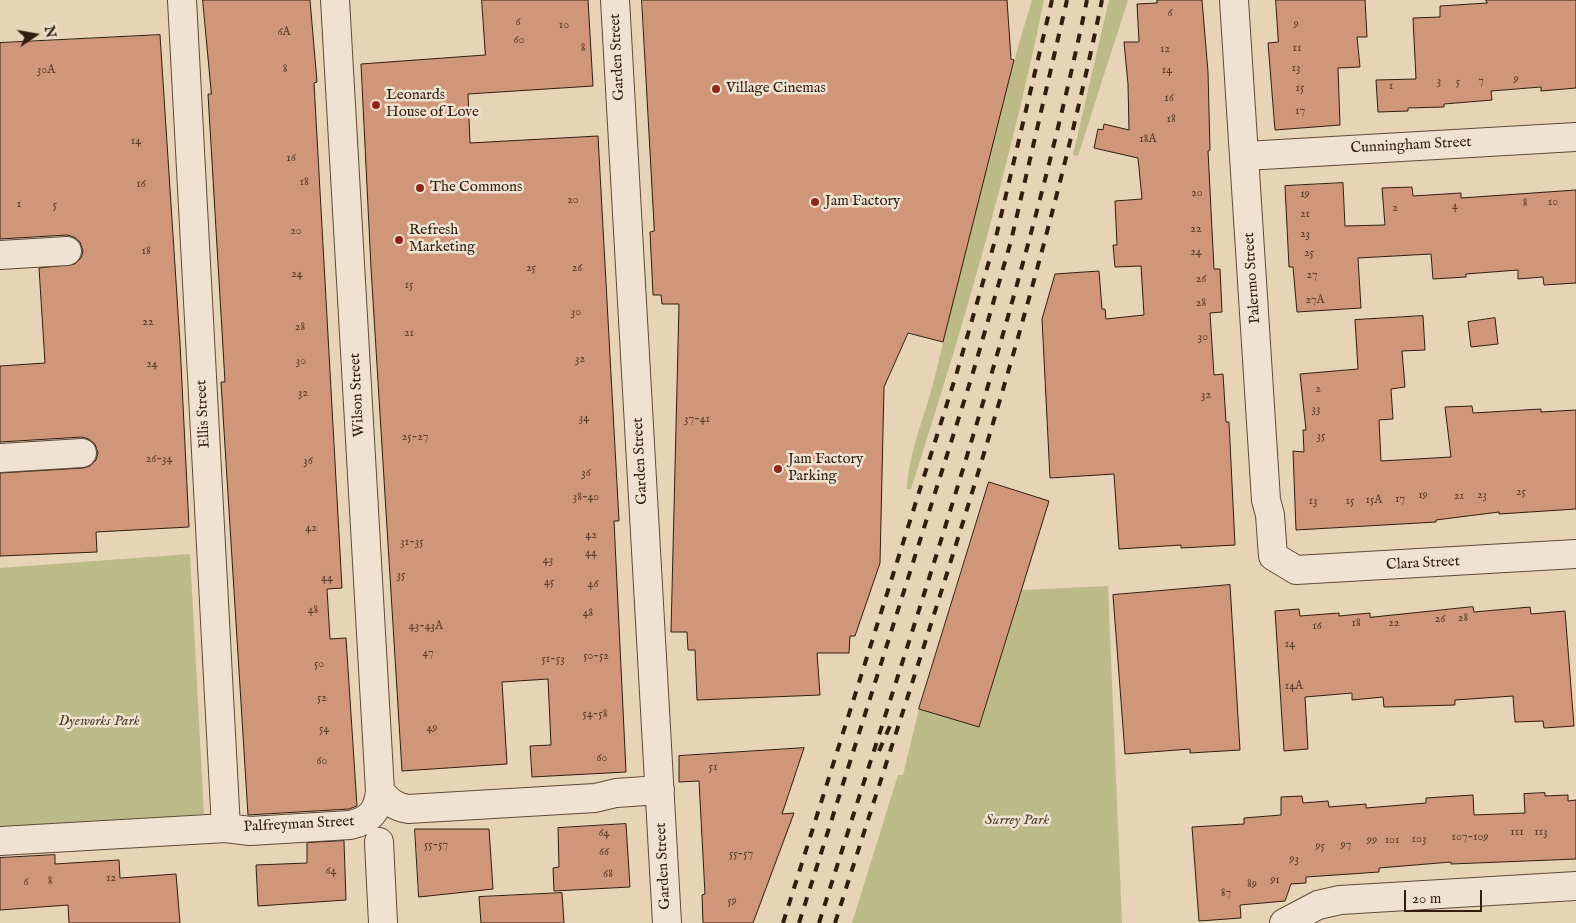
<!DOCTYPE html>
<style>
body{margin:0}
#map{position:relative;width:1576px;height:923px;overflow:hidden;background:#e7d3b6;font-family:"IM FELL English",serif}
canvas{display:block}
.north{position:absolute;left:10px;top:10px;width:50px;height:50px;-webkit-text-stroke:4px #efe2d0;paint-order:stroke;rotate:78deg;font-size:14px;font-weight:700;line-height:20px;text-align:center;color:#311e0f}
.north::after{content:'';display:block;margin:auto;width:18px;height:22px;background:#311e0f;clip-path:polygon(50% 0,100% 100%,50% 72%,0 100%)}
.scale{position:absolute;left:1404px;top:890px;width:78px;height:22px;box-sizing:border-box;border:2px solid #311e0f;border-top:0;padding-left:6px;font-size:15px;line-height:18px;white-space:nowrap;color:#311e0f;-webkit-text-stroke:4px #efe2d0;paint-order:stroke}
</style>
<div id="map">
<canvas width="1576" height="923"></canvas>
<div class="north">N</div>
<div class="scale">20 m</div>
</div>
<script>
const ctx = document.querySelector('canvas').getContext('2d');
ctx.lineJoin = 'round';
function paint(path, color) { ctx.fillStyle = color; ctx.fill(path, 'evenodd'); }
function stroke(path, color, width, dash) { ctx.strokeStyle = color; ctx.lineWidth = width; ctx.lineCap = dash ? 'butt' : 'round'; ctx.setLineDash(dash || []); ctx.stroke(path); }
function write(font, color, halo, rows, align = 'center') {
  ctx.font = font + ' "IM FELL English",serif'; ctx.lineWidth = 5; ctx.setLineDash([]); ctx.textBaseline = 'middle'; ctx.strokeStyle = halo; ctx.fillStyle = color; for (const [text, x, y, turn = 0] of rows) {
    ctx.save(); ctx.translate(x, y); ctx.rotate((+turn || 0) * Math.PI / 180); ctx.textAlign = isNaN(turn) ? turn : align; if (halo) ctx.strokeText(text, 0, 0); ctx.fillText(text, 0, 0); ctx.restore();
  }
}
const green = new Path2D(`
 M 1032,0 L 1044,0 C 1010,166 963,328 911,489 L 907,489 C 909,450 926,414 935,376 C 965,250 994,124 1032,0 Z
 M 1109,0 L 1128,0 L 1078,156 L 1073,155 Z
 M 190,554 L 204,814 L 0,831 L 0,568 Z
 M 1108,586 L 1122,923 L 852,923 L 898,775 L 903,775 L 919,709 L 979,727 L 1022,590 Z`);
const building = new Path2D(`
 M 203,0 L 310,0 L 317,82 L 314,83 L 342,588 L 327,589 L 330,639 L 346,638 L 357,806 L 349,809 L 248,815 L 221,382 L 225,382 L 208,94 L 211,94 Z
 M 482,0 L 588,0 L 593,86 L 468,94 L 470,143 L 598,136 L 619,521 L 614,521 L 626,772 L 532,777 L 530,746 L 551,745 L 548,679 L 502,682 L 507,764 L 402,771 L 371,268 L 361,64 L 485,55 Z
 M 642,0 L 1007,0 L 1011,59 L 1014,60 L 943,342 L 908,333 L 884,387 L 880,563 L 855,636 L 850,636 L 849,653 L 817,653 L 820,695 L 697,700 L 695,650 L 688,650 L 687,632 L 671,632 L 679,304 L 662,304 L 661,295 L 653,295 L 650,232 L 654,231 Z
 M 1157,0 L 1202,0 L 1208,72 L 1210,150 L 1208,151 L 1214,269 L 1220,269 L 1222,312 L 1210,313 L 1214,375 L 1223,374 L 1226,422 L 1229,422 L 1235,545 L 1181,548 L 1181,545 L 1119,549 L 1114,474 L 1050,478 L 1042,319 L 1055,274 L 1099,271 L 1102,309 L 1105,309 L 1106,319 L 1144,315 L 1141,266 L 1115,267 L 1113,245 L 1117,245 L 1115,201 L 1142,199 L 1138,158 L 1094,148 L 1098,129 L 1103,130 L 1104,124 L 1129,130 L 1128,84 L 1124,42 L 1139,42 L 1137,4 L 1157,3 Z
 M 1276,0 L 1365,0 L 1367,37 L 1357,37 L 1360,67 L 1338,68 L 1340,125 L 1275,130 L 1268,43 L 1278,42 Z
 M 1486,0 L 1576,0 L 1576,88 L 1541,91 L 1541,87 L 1491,91 L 1492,100 L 1444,104 L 1444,107 L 1408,108 L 1408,111 L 1378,112 L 1376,80 L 1416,79 L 1413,18 L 1440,17 L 1440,6 L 1487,3 Z
 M 160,35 L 180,343 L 189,527 L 96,532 L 97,552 L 0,556 L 0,473 L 83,468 L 90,466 L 96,460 L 98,453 L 95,444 L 89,439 L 82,437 L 0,442 L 0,366 L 45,363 L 39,268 L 75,264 L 81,258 L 83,251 L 80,242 L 74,237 L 67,235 L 0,239 L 0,43 Z
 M 1343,183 L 1345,226 L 1385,225 L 1382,188 L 1412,187 L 1413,196 L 1461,193 L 1461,198 L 1576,190 L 1576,283 L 1544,285 L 1543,277 L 1518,279 L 1518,270 L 1466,274 L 1466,277 L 1433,279 L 1431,254 L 1358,258 L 1361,308 L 1297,312 L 1293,267 L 1289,267 L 1285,186 Z
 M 1423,316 L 1425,350 L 1402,351 L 1405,387 L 1391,389 L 1393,419 L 1379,420 L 1381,461 L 1451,457 L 1445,407 L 1472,406 L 1473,413 L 1541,409 L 1541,412 L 1576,410 L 1576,509 L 1499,514 L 1499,512 L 1436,520 L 1436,522 L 1296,530 L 1293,451 L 1304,452 L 1303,430 L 1306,430 L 1300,374 L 1358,369 L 1355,320 Z
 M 1495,318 L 1498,344 L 1471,347 L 1468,322 Z
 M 989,482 L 1049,501 L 979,727 L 919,709 Z
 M 1230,585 L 1240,750 L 1190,753 L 1190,749 L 1125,754 L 1113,595 Z
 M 1473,607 L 1474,612 L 1530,607 L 1531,614 L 1565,611 L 1574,726 L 1544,728 L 1543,721 L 1515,722 L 1513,696 L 1455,700 L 1455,705 L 1384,707 L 1383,697 L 1352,700 L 1352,693 L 1305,697 L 1308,749 L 1284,751 L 1275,611 L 1299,609 L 1300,616 L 1339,613 L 1339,616 L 1370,613 L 1370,617 Z
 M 804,748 L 782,814 L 794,813 L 753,923 L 703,923 L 702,895 L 705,894 L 699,781 L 679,782 L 679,756 Z
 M 1545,793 L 1545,796 L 1568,795 L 1568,801 L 1576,800 L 1576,859 L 1451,864 L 1451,862 L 1379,868 L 1379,872 L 1306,877 L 1306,883 L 1291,884 L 1285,901 L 1240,905 L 1241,918 L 1199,921 L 1192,827 L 1244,824 L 1244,818 L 1281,815 L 1281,797 L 1302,796 L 1303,803 L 1328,801 L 1329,807 L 1366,804 L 1366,808 L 1426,803 L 1426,798 L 1473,795 L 1474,815 L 1525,813 L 1524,794 Z
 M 626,824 L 630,887 L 554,891 L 553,868 L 559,867 L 558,828 Z
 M 415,829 L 489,829 L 493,889 L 419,897 Z
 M 344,841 L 346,900 L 258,906 L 256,865 L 307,863 L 307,843 Z
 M 55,855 L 55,864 L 119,860 L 120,878 L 176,874 L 180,923 L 69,923 L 68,905 L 0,910 L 0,858 Z
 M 562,893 L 564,923 L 481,923 L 479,897 Z`);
const street = new Path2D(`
 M 182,0 L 226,828
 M 615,0 L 667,923
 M 1234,0 L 1266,500 L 1270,515 L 1273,556 L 1296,570 L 1576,554
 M 1245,156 L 1576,137
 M 0,255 L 67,251
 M 0,458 L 82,453
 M 380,791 C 388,801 395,807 408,809 L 595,798 L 616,793 L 660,790
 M 0,841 L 226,828 L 250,831 L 350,825 C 370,821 378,811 380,791 L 335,0
 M 379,842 L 383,923
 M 1284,923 L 1318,905 L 1340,900 L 1576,886`);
const rail = new Path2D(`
 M 879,751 L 893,719
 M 783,923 L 957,372 L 996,237 L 1052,0
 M 799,923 L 972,376 L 1011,241 L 1067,0
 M 819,923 C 915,618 1021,314 1087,0
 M 835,923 C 932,618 1037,314 1102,0`);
const markers = [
 [716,89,5,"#8f2418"],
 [376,105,5,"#8f2418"],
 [420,188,5,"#8f2418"],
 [815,202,5,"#8f2418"],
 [399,240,5,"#8f2418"],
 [778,469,5,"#8f2418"]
];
const numberNames = [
 ["6",1170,14],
 ["6",518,23],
 ["9",1296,25],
 ["10",564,26],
 ["6A",284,33],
 ["60",519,41],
 ["8",583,49],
 ["11",1297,49],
 ["12",1165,50],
 ["13",1296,69],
 ["8",285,70],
 ["30A",46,71],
 ["14",1167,71],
 ["9",1516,80],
 ["3",1439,82],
 ["7",1481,82],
 ["5",1458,83],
 ["1",1391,87],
 ["15",1300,89],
 ["16",1169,99],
 ["17",1300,112],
 ["18",1171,120],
 ["18A",1148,140],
 ["14",136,142],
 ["16",291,159],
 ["18",304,183],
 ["16",141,185],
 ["20",1197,194],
 ["19",1305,195],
 ["20",573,201],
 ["10",1553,203],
 ["8",1525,204],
 ["1",19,205],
 ["5",55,206],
 ["4",1455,207],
 ["2",1395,209],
 ["21",1305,215],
 ["22",1196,230],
 ["20",296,232],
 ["23",1305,235],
 ["18",146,252],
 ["24",1196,253],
 ["25",1309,254],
 ["25",531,269],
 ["26",577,269],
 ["24",297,275],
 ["27",1312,276],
 ["26",1201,280],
 ["15",409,286],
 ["27A",1315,301],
 ["28",1201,304],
 ["30",576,313],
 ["22",148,323],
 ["28",300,328],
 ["21",409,334],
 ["30",1203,338],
 ["32",580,360],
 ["30",301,362],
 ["24",152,365],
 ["2",1318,390],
 ["32",303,394],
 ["32",1206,396],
 ["33",1316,410],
 ["34",584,419],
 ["37-41",697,420],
 ["35",1321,437],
 ["25-27",415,438],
 ["26-34",159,460],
 ["36",308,462],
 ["36",586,474],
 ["25",1521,493],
 ["19",1423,496],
 ["23",1482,496],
 ["21",1459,497],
 ["38-40",586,498],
 ["17",1400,500],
 ["15A",1374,501],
 ["13",1313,502],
 ["15",1350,502],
 ["42",311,529],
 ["42",591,536],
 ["31-35",412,543],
 ["44",591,554],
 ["43",548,561],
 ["35",401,576],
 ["44",327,579],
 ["45",549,583],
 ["46",593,585],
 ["48",313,611],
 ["48",588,614],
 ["28",1463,619],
 ["26",1440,620],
 ["18",1356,624],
 ["22",1394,624],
 ["43-43A",426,627],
 ["16",1317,627],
 ["14",1290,645],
 ["47",428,654],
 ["50-52",596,657],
 ["51-53",553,660],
 ["50",319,665],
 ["14A",1294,687],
 ["52",322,699],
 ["54-58",595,715],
 ["49",432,729],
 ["54",324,730],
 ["60",602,759],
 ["60",322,762],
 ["51",713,768],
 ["111",1517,833],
 ["113",1541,833],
 ["64",604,834],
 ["107-109",1470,838],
 ["103",1419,840],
 ["99",1372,841],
 ["101",1392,841],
 ["55-57",436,846],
 ["97",1346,846],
 ["95",1320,847],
 ["66",604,853],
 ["55-57",741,855],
 ["93",1294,860],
 ["64",331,872],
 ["68",608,875],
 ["12",111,879],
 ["91",1275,881],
 ["8",50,882],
 ["6",26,883],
 ["89",1252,885],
 ["87",1226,894],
 ["59",732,902]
];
const streetNames = [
 ["Garden Street",618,57,-93],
 ["Cunningham Street",1411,146,-3],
 ["Palermo Street",1253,278,-94],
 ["Wilson Street",358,395,-93],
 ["Ellis Street",204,414,-93],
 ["Garden Street",641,461,-93],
 ["Clara Street",1423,564,-3],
 ["Palfreyman Street",299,825,-3],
 ["Garden Street",664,866,-93]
];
const poiNames = [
 ["Village Cinemas",726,89],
 ["Leonards",386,96],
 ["House of Love",386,113],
 ["The Commons",430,188],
 ["Jam Factory",825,202],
 ["Refresh",409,231],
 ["Marketing",409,248],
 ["Jam Factory",788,460],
 ["Parking",788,477]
];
const parkNames = [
 ["Dyeworks Park",99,722],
 ["Surrey Park",1017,821]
];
paint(green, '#bdba89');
paint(building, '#d0967a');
stroke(building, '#311e0f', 1);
stroke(street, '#5e4b39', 30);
stroke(street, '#efe2d0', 28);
stroke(rail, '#311e0f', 4, [9, 9]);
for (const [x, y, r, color] of markers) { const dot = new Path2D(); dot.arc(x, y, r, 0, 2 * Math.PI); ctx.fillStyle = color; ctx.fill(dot); stroke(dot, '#efe2d0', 2); }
write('12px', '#593c2a', null, numberNames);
write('15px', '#311e0f', '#efe2d0', streetNames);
write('15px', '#311e0f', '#efe2d0', poiNames, 'left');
write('italic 15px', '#54452e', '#efe2d0', parkNames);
</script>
